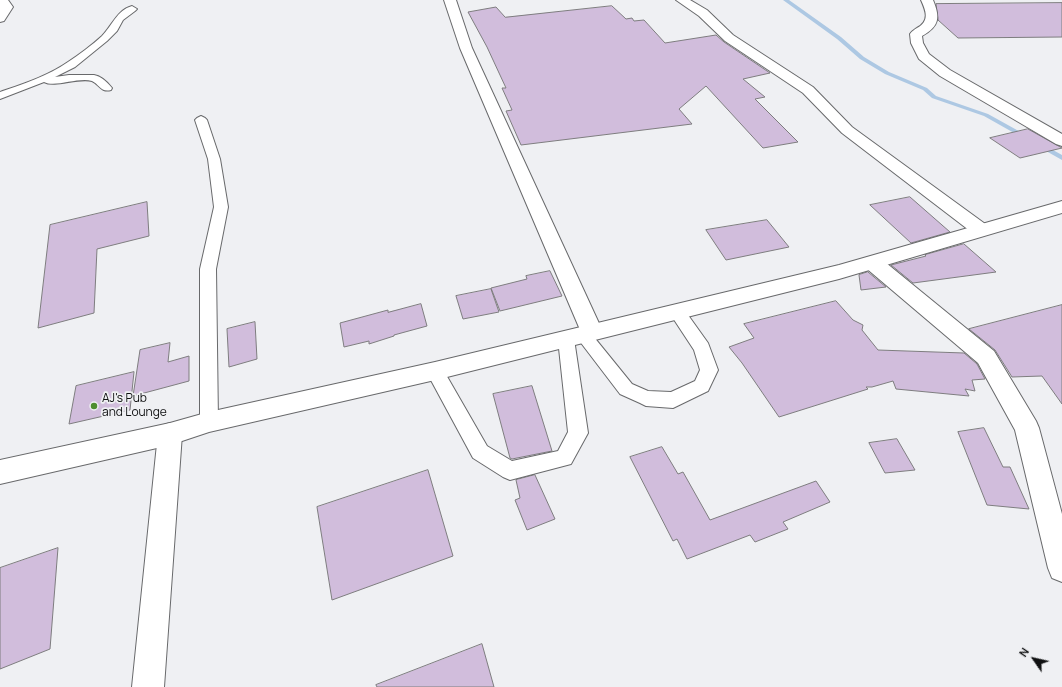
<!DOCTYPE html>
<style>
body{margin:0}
#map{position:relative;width:1062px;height:687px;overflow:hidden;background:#eff0f3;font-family:Manrope,sans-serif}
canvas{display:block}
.north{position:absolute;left:1014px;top:639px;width:40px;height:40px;-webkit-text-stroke:3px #eff0f3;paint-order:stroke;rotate:304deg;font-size:11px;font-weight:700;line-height:16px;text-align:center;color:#0f1011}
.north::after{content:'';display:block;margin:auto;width:14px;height:18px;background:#0f1011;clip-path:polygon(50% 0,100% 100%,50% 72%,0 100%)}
</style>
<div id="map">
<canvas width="1062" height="687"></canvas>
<div class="north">N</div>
</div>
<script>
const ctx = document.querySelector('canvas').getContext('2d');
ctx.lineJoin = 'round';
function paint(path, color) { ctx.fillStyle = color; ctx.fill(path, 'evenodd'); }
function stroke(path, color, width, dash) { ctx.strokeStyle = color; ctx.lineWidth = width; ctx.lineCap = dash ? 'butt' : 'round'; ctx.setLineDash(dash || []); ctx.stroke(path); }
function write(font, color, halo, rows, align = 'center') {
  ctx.font = font + ' Manrope,sans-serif'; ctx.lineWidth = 3.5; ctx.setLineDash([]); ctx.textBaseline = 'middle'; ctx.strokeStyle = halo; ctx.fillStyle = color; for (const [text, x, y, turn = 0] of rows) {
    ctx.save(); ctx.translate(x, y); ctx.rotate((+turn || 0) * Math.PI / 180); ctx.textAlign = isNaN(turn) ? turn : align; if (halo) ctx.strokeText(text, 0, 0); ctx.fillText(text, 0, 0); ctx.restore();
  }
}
const stream = new Path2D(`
 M 783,0 L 789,0 L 841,37 L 864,57 L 889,72 L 927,88 L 936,96 L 988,114 L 1062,155 L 1062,160 L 984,116 L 932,98 L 923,90 L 885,74 L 860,59 L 837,39 Z`);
const building = new Path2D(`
 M 1062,3 L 1062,37 L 958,38 L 938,20 L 936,4 Z
 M 612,6 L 626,19 L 632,18 L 634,21 L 644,20 L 665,43 L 716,35 L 724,42 L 770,73 L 743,79 L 765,97 L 755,99 L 798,142 L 763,148 L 706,86 L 679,109 L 692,124 L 521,145 L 506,111 L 512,110 L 502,88 L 506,88 L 487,47 L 468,12 L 496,7 L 505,17 Z
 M 1028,129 L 1062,148 L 1020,158 L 990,138 Z
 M 910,197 L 950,232 L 911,243 L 870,205 Z
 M 147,202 L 149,236 L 97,249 L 94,313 L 38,328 L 50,225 Z
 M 767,220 L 789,247 L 726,260 L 706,230 Z
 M 964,244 L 996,272 L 913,283 L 891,265 L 926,256 L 925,255 Z
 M 550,271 L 562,296 L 500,311 L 491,288 L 527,279 L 526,276 Z
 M 868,272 L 886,287 L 861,290 L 859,275 Z
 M 491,289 L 499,312 L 463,319 L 456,296 Z
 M 836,301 L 853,320 L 863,325 L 862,330 L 878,350 L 964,353 L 977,364 L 985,379 L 972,380 L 975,391 L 965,389 L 969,396 L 896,389 L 893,381 L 872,387 L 866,387 L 868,389 L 779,417 L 742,363 L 729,347 L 754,338 L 744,324 Z
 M 421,304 L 427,326 L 394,335 L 394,336 L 369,344 L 369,341 L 344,347 L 340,323 L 388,310 L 388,312 Z
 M 1062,305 L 1062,404 L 1042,376 L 1012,377 L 995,350 L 969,329 Z
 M 255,322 L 257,359 L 229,367 L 227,329 Z
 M 170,343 L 168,362 L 189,356 L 189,381 L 133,396 L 140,350 Z
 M 134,372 L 130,410 L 69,424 L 76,386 Z
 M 532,386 L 552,451 L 512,459 L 510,458 L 493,394 Z
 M 984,428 L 1003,467 L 1010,467 L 1029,509 L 987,505 L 958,432 Z
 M 897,439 L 915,470 L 885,473 L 869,443 Z
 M 662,447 L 678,474 L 683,472 L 710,520 L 816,481 L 830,502 L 783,522 L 788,529 L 755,542 L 750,535 L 687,559 L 677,539 L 673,541 L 630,457 Z
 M 428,470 L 453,556 L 332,600 L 317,507 Z
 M 535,475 L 555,519 L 527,530 L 515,500 L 520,498 L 516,480 Z
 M 58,548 L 50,649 L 0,669 L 0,568 Z
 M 482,644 L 494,687 L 377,687 L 376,685 Z`);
const lane = new Path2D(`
 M 132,6 L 137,9 L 135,11 L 123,20 L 117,31 L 107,41 L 75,67 L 55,77 L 69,75 L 94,75 C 101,76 108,83 112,88 L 111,90 C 101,93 99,84 92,81 C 78,77 55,88 44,82 L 0,99 L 0,92 C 23,84 48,76 68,62 C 79,55 92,45 102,36 C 112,26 117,10 132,6 Z
 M 201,116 L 205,118 L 207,120 L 220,159 L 228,207 L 216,269 L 218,422 L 216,428 L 209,430 L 202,428 L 200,422 L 200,269 L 214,207 L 208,159 L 195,120 L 197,118 Z
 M 677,306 L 683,308 L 708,343 L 718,370 L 708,391 L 673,408 L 646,406 L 640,403 L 620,394 L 575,335 L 577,331 L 583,329 L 589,331 L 632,384 L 648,391 L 671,392 L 695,381 L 700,370 L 694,350 L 669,312 L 671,308 Z
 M 566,333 L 572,334 L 574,339 L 588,433 L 571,464 L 510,480 L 503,477 L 473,458 L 426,371 L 429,366 L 435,364 L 441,366 L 487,446 L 512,461 L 558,451 L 568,432 L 558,339 L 560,334 Z`);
const street = new Path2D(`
 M 0,0 L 8,0 L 13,7 L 4,21 L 0,22 Z
 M 444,0 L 456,0 L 472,48 L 603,332 L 600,338 L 592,340 L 584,338 L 581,332 L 460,48 Z
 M 676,0 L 690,0 L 707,10 L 733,35 L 813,87 L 852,127 L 988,226 L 990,230 L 988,234 L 981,236 L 974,234 L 842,133 L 803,93 L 725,41 L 699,16 Z
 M 921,0 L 933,0 C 940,17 940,26 922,36 L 923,43 L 929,54 L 950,70 L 1062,134 L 1062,146 L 1056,144 L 940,76 L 919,59 L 911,43 L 910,34 C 912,31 914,30 917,28 C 930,21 926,11 921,0 Z
 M 873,256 L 880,258 L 994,351 L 1036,421 L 1039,428 L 1062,514 L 1062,582 L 1052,578 L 1048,568 L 1015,430 L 978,363 L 866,268 L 863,263 L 866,258 Z
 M 170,423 L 179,426 L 182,434 L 164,687 L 132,687 L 158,434 L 161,426 Z`);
const secondary = new Path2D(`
 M 1062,201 L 1062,213 L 839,279 L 435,380 L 209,432 L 170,445 L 0,484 L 0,460 L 170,423 L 209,412 L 435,362 L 839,265 Z`);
const markers = [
 [94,406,4,"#4e8e2f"]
];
const poiNames = [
 ["AJ's Pub",102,399],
 ["and Lounge",102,413]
];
paint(stream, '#adc8e3');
paint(building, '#d1bddc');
stroke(building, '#7e7d7f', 1);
stroke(lane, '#68696b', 2);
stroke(street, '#68696b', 2);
stroke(secondary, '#68696b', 2);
paint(lane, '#fff');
paint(street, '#fff');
paint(secondary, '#fff');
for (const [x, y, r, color] of markers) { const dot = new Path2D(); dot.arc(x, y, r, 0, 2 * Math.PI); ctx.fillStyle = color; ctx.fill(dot); stroke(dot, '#eff0f3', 1.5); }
write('12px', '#0f1011', '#eff0f3', poiNames, 'left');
</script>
